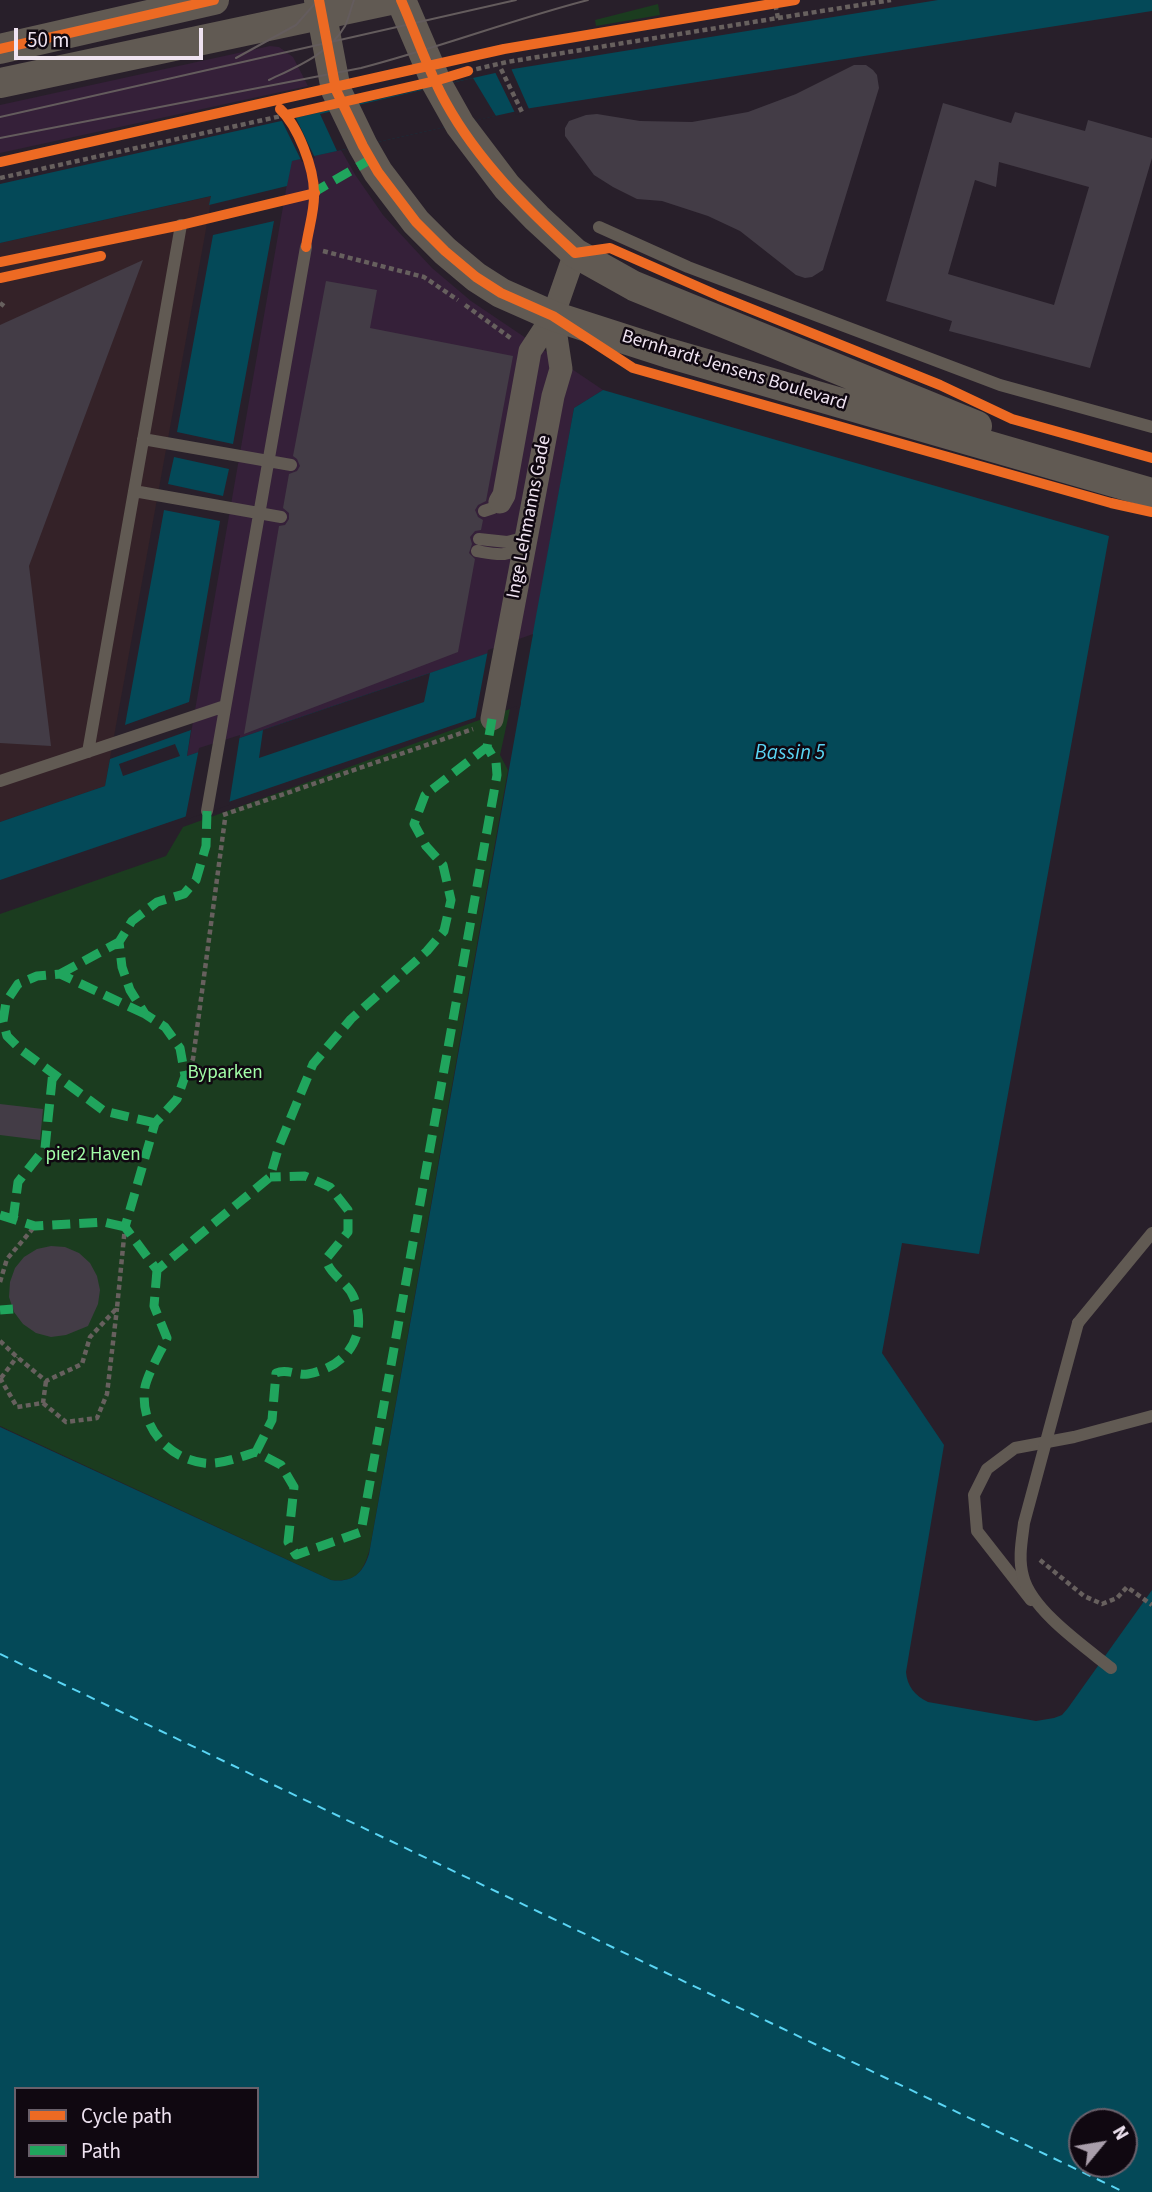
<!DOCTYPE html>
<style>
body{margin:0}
#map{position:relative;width:1152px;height:2192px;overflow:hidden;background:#281f2a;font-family:"Source Sans 3",sans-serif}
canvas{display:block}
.legend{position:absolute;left:14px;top:2087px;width:245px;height:91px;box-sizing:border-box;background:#100811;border:2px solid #69606b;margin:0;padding:9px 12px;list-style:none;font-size:21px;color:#efe3f1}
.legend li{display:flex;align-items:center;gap:14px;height:35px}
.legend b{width:35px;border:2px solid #69606b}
.north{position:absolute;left:1068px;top:2108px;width:70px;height:70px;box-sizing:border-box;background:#100811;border:2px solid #69606b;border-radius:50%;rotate:60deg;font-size:19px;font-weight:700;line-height:28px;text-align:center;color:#efe3f1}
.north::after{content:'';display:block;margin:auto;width:24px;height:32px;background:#a99eab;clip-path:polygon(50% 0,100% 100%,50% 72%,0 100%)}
.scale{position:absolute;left:14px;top:28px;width:189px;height:32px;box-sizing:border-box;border:4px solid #efe3f1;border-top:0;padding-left:9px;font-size:21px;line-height:24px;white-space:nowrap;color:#efe3f1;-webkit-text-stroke:5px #100811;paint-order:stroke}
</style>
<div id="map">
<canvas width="1152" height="2192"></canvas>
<ul class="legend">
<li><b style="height:9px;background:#ed6a23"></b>Cycle path</li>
<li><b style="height:9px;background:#20a55d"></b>Path</li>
</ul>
<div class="north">N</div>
<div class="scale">50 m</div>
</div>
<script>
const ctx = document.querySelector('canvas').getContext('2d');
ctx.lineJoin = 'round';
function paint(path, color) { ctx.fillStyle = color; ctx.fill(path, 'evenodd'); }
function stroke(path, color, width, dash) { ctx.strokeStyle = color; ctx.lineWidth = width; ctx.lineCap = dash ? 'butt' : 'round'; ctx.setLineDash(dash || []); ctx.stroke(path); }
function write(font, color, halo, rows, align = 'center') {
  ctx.font = font + ' "Source Sans 3",sans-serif'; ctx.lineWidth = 5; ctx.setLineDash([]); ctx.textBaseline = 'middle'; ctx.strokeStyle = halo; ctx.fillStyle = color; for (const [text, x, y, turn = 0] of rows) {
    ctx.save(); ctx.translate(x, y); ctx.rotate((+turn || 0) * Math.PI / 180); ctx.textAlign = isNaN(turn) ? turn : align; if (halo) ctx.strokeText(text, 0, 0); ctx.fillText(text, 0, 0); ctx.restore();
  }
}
const built = new Path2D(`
 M 270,46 L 279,47 L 293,57 L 308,86 L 0,153 L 0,105 Z
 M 341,150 L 356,176 L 383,215 L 432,268 L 471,301 L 603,390 L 574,408 L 533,638 L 187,756 L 291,161 Z`);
const education = new Path2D(`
 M 212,196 L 105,786 L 0,822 L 0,243 Z`);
const green = new Path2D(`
 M 658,4 L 660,15 L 596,26 L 595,20 Z
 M 510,709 L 500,755 L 508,770 L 370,1548 C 364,1570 357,1583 331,1580 L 0,1426 L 0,914 L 166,856 L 183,827 Z`);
const water = new Path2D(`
 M 938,0 L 1152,0 L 1152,11 L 531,108 L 292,161 L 287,186 L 209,205 L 211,196 L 0,243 L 0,184 L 513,69 Z
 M 274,221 L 233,444 L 177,432 L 213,235 Z
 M 603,390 L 1109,536 L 979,1254 L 902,1243 L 882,1353 L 944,1445 L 906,1672 C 907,1686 915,1696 928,1702 L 1036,1721 L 1054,1718 L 1062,1715 L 1068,1708 L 1152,1590 L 1152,2192 L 0,2192 L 0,1427 L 331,1580 C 353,1583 363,1573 369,1554 L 521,702 L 0,880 L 0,822 L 105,786 L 110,759 L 191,730 L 187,756 L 532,638 L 574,408 ZM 16,2089 L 257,2089 L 257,2176 L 16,2176 ZM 1082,2122 L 1124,2122 L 1124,2164 L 1082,2164 Z
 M 174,457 L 229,469 L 223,496 L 168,484 Z
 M 164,510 L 220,521 L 189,702 L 125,725 Z`);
const pier = new Path2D(`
 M 510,66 L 529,109 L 516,115 L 495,72 Z
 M 473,78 L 496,116 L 337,151 L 320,114 Z
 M 295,116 L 315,158 L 302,162 L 281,119 Z
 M 533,634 L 520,707 L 516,709 L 517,706 L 475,720 L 488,650 Z
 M 430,673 L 424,702 L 259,758 L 263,730 Z
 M 240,735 L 229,805 L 185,820 L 199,748 Z
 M 175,744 L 180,756 L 123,776 L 119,764 Z`);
const ferry = new Path2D(`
 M 0,1654 L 1124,2192`);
const building = new Path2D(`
 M 854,65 L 866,65 L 873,70 L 877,75 L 879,88 L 825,263 L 823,270 L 812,277 L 805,278 L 796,275 L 740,231 L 708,216 L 662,201 L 637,199 L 613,187 L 594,175 L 565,136 L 565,128 L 569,121 L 586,115 L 597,114 L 640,121 L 692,122 L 748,112 L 796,94 Z
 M 943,103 L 1011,123 L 1015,112 L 1085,131 L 1088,120 L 1152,138 L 1152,158 L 1090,368 L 949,331 L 952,321 L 886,301 ZM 999,162 L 1089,187 L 1054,305 L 948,274 L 975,180 L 996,187 Z
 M 143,260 L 29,566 L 51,746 L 0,743 L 0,325 Z
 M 326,281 L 377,290 L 370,328 L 513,356 L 486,501 L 478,505 L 475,510 L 478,517 L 483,520 L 481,530 L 475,531 L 470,537 L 472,544 L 469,553 L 475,559 L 458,652 L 244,734 L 279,526 L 285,525 L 289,519 L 289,513 L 283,508 L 289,474 L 297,471 L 300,466 L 297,459 L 293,456 Z
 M 0,1104 L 43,1109 L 40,1140 L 0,1135 Z
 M 51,1246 L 65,1247 L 79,1253 L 90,1263 L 97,1276 L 100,1290 L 98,1304 L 88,1326 L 66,1335 L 51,1337 L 36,1333 L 23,1324 L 14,1312 L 9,1297 L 10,1282 L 15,1268 L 24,1257 L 37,1249 Z`);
const path = new Path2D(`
 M 778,18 L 891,0
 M 501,69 L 522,112
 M 468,71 L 507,62 L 778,18 L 775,3
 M 0,178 L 286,115
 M 323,251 L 424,277 L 458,300
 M 0,303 L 4,306
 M 465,305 L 512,339
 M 223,815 L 473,729
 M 185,1076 L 193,1059 L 225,819
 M 0,1282 L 7,1259 L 35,1226
 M 0,1341 L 17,1357 L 46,1381 L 82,1364 L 90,1337 L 117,1308 L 125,1227
 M 0,1378 L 17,1407 L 43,1403 L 46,1381
 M 1,1378 L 17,1357
 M 43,1403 L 66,1422 L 97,1418 L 107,1394 L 117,1308
 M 1040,1560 L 1084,1596 L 1102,1604 L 1117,1598 L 1127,1587 L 1152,1605`);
const service = new Path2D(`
 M 599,227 L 688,267 L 1000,385 L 1152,427
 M 143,439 L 291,465
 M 134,491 L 281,517
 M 484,511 L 493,508 L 500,502
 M 479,539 L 507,542 L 527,537
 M 477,551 C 494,554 512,559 524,543
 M 88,752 L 181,225
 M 0,781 L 225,706
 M 207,811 L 306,247
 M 1078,1323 L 1152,1233
 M 1031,1600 L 977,1531 L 974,1495 L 987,1469 L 1015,1448 L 1074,1437 L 1152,1416`);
const minor = new Path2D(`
 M 500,502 L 504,495 L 530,351 L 553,316 L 575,253
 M 492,719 L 553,396 L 561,369 L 553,316`);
const tertiary = new Path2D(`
 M 319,0 L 336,90 L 363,146 L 378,172 L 416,222 L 445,251 L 476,277 L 501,293 L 553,316 L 668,353 L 1152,493
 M 401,0 L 437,84 L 460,125 L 507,187 L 537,218 L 575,253 L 634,286 L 977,426
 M 0,49 L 214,0
 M 0,83 L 390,0`);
const tram = new Path2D(`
 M 236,58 L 296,25 L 318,0
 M 269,80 C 296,67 329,54 345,26 C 349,18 351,8 354,0
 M 0,117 L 516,0
 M 0,138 L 361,68 C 438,48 511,20 588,0`);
const serviceBridge = new Path2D(`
 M 1078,1323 L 1024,1523 C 1022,1540 1018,1558 1023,1576 C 1031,1610 1085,1647 1111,1668`);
const quiet = new Path2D(`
 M 311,194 L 371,159
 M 207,811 L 206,846 L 196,880 L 184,894 L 157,902 L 132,921 L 119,942 L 122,967 L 130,990 L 145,1014 L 165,1027 L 180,1048 L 185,1076 L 177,1099 L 155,1123 L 125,1227 L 157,1270 L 270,1177 L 279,1146 L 313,1064 L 351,1019 L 427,951 L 444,931 L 451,900 L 443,865 L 426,846 L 414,824 L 425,795 L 487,747 L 492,719
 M 60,974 L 119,942
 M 145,1014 L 60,974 L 37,976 L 18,984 L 6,1002 L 3,1021 L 7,1036 L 20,1049 L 104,1111 L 155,1123
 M 0,1215 L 35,1226 L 104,1222 L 125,1227
 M 13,1220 L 18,1182 L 45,1148 L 53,1071
 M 157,1270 L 154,1306 L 167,1338 C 161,1351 148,1373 145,1387 C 139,1425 166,1458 204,1463 C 220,1465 240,1457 256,1452 L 281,1465 L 294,1487 L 288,1542 L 296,1555 L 361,1532 L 497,775 L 496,762 L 487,747
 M 0,1310 L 13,1309
 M 256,1452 L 272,1420 L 276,1373 C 287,1368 297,1376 308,1374 C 346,1367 369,1336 354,1298 C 348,1282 329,1275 326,1259 L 348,1232 L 348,1210 L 330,1187 L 305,1176 L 270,1177`);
const cycleway = new Path2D(`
 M 319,0 L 336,90 L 363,146 L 378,172 L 416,222 L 445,251 L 476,277 L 501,293 L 553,316 L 633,368 L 1111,503 L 1152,512
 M 401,0 C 416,34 428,71 446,103 C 478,161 527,209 575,253 L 610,248 L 719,296 L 940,385 L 1012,419 L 1152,458
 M 0,49 L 214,0
 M 280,109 C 298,126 314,168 314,193 C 315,210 308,230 306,247
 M 286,115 L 435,81 L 468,71
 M 0,162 L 504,49 L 795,0
 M 0,262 L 181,225 L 315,193
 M 0,278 L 101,256`);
const streetNames = [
 ["Bernhardt Jensens Boulevard",734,371,17],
 ["Inge Lehmanns Gade",530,517,-79]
];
const parkNames = [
 ["Byparken",225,1074],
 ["pier2 Haven",93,1156]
];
const waterNames = [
 ["Bassin 5",790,754]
];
paint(built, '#352039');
paint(education, '#342228');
paint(green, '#1b3c1f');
paint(water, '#044958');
paint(pier, '#281f2a');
stroke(ferry, '#5ad5f4', 2, [9, 7]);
paint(building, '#433c46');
stroke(path, '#67605e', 4.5, [5, 3.5]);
stroke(service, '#615a53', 12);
stroke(minor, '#615a53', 23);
stroke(tertiary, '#615a53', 30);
stroke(tram, '#645c5d', 2);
stroke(serviceBridge, '#615a53', 12);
stroke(quiet, '#20a55d', 9, [18, 9]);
stroke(cycleway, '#ed6a23', 10);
write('19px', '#efe3f1', '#100811', streetNames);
write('19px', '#a2fda7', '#100811', parkNames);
write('italic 21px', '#5ad5f4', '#100811', waterNames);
</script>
